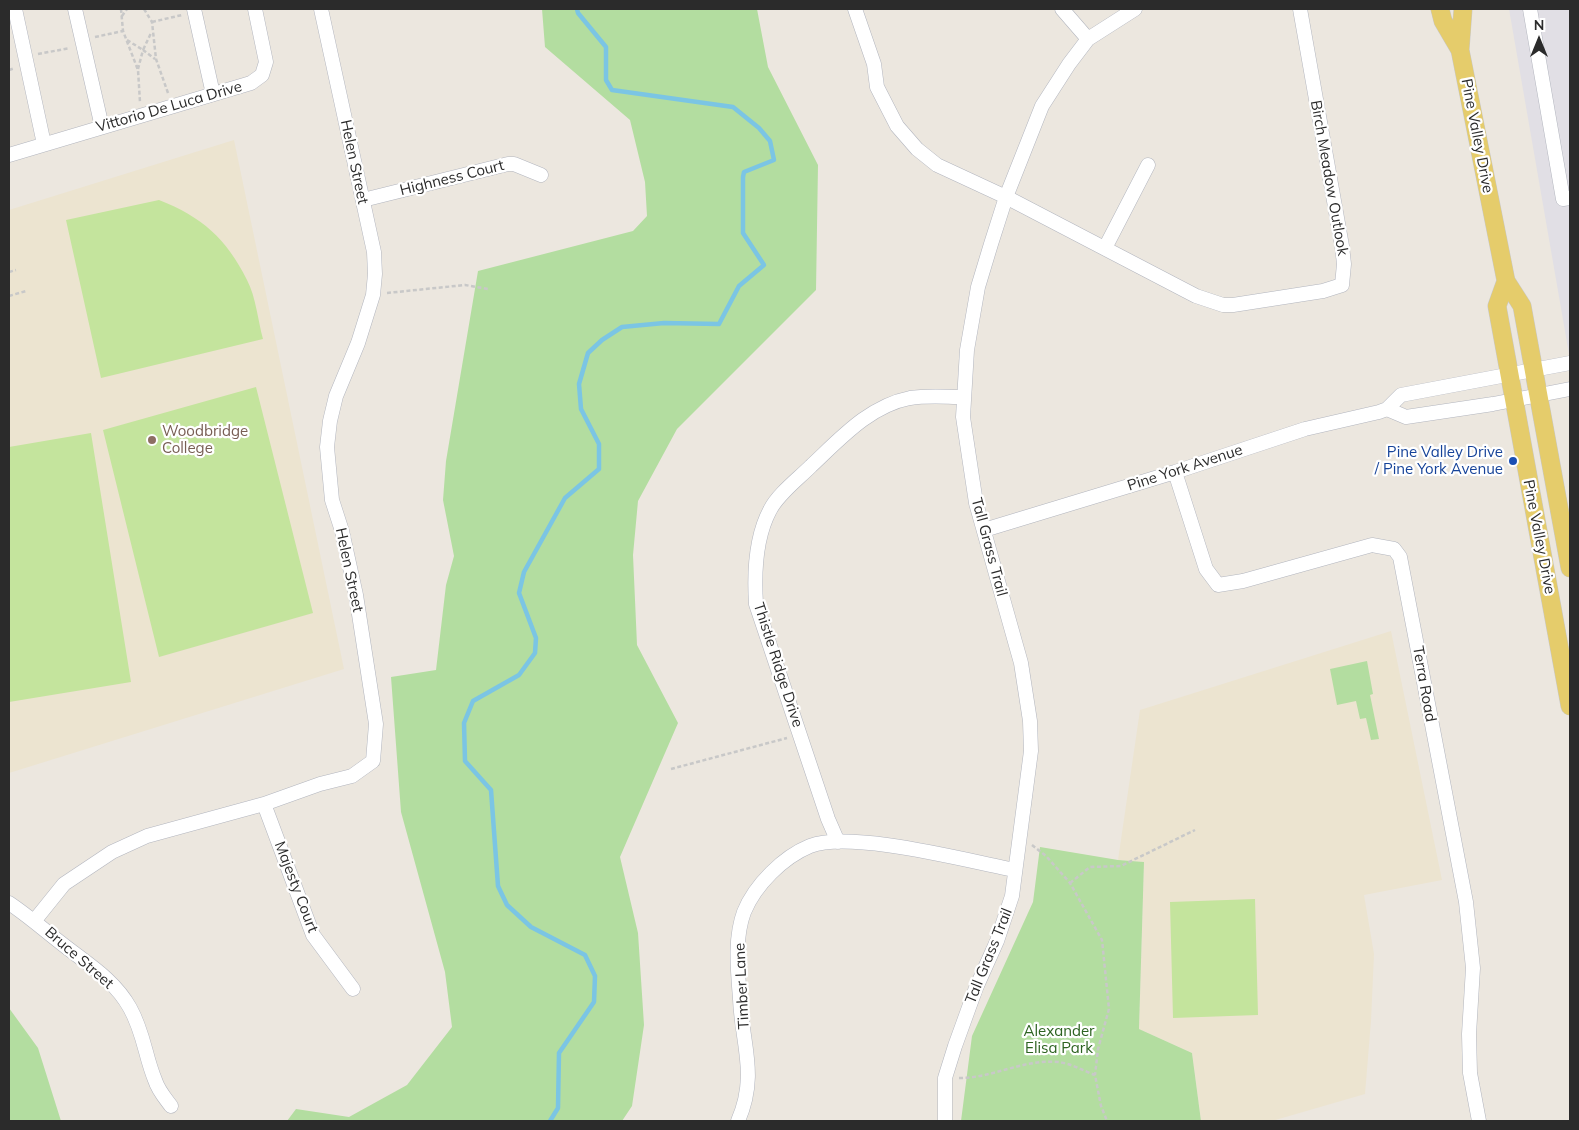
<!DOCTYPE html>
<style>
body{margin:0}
#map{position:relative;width:1579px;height:1130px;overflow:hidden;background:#ece7df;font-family:Mulish,sans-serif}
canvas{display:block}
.frame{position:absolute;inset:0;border:10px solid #2b2b2b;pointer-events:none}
.north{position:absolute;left:1514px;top:15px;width:50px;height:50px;-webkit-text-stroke:4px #fff;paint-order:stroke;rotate:0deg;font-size:14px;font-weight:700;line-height:20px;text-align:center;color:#2b2b2b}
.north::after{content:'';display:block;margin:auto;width:18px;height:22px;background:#2b2b2b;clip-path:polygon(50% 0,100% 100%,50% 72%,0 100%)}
</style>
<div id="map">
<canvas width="1579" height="1130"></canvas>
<div class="frame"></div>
<div class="north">N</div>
</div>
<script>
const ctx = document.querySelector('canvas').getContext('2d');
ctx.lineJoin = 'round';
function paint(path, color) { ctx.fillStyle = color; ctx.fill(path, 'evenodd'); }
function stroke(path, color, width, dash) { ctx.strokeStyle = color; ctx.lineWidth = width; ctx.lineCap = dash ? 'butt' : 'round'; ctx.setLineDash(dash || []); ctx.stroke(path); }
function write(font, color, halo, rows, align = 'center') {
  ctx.font = font + ' Mulish,sans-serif'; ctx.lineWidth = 4.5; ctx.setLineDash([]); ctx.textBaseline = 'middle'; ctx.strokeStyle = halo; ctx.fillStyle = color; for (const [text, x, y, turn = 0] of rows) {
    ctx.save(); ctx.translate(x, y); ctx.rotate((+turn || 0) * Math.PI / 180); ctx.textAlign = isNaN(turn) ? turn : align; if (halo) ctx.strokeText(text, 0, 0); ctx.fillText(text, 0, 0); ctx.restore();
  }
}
const industrial = new Path2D(`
 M 1509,9 L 1570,9 L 1570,360 Z`);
const education = new Path2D(`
 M 234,140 L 344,669 L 9,773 L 9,210 Z
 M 1391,631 L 1442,880 L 1364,895 L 1374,954 L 1371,1021 L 1365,1094 L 1272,1121 L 1201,1121 L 1192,1053 L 1139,1029 L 1144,862 L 1118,860 L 1140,710 Z`);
const green = new Path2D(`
 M 542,9 L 757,9 L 768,67 L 818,165 L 816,290 L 677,429 L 638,501 L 633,555 L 637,645 L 678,723 L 620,857 L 638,933 L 644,1025 L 632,1106 L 622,1121 L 287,1121 L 296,1109 L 349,1117 L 407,1085 L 452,1027 L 445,972 L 401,812 L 391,677 L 436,670 L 446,585 L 454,556 L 443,500 L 446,461 L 478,271 L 633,231 L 647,216 L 645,182 L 630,120 L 545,47 Z
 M 1367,661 L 1373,694 L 1370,695 L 1379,739 L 1371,740 L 1366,718 L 1360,719 L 1356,701 L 1337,705 L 1330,669 Z
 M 1040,847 L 1118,860 L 1144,862 L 1139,1029 L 1192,1053 L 1201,1121 L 961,1121 L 972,1036 L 1033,902 Z
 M 9,1008 L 38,1048 L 61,1121 L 9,1121 Z`);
const pitch = new Path2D(`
 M 159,200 C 202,217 226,238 247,280 C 256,297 258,321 263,339 L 101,378 L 66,220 Z
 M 256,387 L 313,613 L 159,657 L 103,430 Z
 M 91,433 L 131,682 L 9,702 L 9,447 Z
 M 1255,899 L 1258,1015 L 1173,1018 L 1170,902 Z`);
const stream = new Path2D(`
 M 550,1121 L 558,1108 L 559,1053 L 594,1002 L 595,976 L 585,955 L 531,927 L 507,905 L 498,886 L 491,790 L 465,761 L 464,723 L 473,701 L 519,675 L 535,653 L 536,638 L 519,593 L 524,572 L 565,498 L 599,469 L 599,444 L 581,409 L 579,384 L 588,353 L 602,340 L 622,327 L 664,323 L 719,324 L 739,286 L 764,265 L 743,233 L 743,177 L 744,172 L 774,160 L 770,141 L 759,128 L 733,107 L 612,90 L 606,80 L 606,47 L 578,13 L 577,9`);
const path = new Path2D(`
 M 121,9 L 123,31 L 138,70 L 140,102
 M 144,9 L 152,22 L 156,59 L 168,93
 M 122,16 L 127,9
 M 152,22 L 182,15
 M 95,37 L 123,31
 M 127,40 L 143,50 L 151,33
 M 38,54 L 70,48
 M 138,69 L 143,50 L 155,59
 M 9,70 L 15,68
 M 9,272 L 16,270
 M 387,293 L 465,285 L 488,289
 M 9,296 L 26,291
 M 671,769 L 787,738
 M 1032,845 L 1046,856 L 1070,883 L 1102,940 L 1109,1009 L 1098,1049 L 1095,1075
 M 1070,883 L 1090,867 L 1121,866 L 1195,830
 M 959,1078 C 994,1078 1022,1059 1058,1062 C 1070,1063 1084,1071 1095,1075 L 1101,1106 L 1107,1121`);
const minor = new Path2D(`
 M 15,9 L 44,144
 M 75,9 L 102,127
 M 194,9 L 213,94
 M 855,9 L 874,64 L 877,87 L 897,126 L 917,149 L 937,165 L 1006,197 L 1196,296 L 1223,305 L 1233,305 L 1323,291 L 1342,285 L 1344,264 L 1342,246 L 1300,9
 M 1062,9 L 1088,39
 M 1530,9 L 1563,199 L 1570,198
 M 9,155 L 251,83 L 262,75 L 266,62 L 255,9
 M 363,200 L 508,164 L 514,164 L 541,175
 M 1105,248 L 1148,165
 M 1387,409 L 1406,417 L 1493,404 L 1570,389
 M 1175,472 L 1206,569 L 1218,585 L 1243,581 L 1372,545 L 1394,549 L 1400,557 L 1466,902 L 1473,968 L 1469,1034 L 1470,1073 L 1479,1121
 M 984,530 L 1175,472 L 1305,429 L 1379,412 L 1387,409 L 1401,395 L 1570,363
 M 264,804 L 313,935 L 353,989
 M 838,842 L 828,819 L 756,604 C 754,573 755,538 770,510 C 778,494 798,479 811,466 C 840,439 869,406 910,398 C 928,395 946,397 964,397
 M 9,903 C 27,915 43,929 61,943 C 86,963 114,979 130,1008 C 144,1033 145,1056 155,1080 C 158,1090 165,1098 171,1106
 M 35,920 L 64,884 L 112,852 L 147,836 L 264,804 L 320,784 L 352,776 L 373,761 L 376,724 L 356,595 L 342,531 L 332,500 L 327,447 L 330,421 L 336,396 L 358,343 L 373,295 L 375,274 L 374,252 L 321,9
 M 738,1121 C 758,1075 742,1045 740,999 C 738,971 734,939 744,912 C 755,885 783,857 810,846 C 851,830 968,861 1015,870
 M 945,1121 L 945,1078 L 955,1046 L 976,988 L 997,941 L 1012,896 L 1031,751 L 1030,721 L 1021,663 L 976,503 L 963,417 L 967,350 L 978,287 L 991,244 L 1006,197 L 1042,106 L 1069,64 L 1088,39 L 1135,9`);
const major = new Path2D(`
 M 1440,9 L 1443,21 L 1460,50
 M 1463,9 L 1460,50 L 1506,281 L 1522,306 L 1570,568
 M 1506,281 L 1497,306 L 1570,706`);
const markers = [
 [152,440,5,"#8d6e63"],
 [1513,461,5,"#1a4fb4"]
];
const streetNames = [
 ["Vittorio De Luca Drive",169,107,-16],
 ["Pine Valley Drive",1477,136,79],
 ["Helen Street",354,162,78],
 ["Highness Court",452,178,-14],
 ["Birch Meadow Outlook",1329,178,80],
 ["Pine York Avenue",1185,468,-18],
 ["Pine Valley Drive",1539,537,79],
 ["Tall Grass Trail",989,547,75],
 ["Helen Street",349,570,78],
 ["Thistle Ridge Drive",778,665,72],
 ["Terra Road",1424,684,80],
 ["Majesty Court",296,887,69],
 ["Tall Grass Trail",989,956,-68],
 ["Bruce Street",79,958,41],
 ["Timber Lane",742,986,-93]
];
const educationNames = [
 ["Woodbridge",162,431],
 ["College",162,448]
];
const transitNames = [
 ["Pine Valley Drive",1503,452],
 ["/ Pine York Avenue",1503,469]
];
const parkNames = [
 ["Alexander",1059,1031],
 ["Elisa Park",1059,1048]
];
paint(industrial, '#e1dfe5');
paint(education, '#ece4d0');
paint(green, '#b3dda0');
paint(pitch, '#c4e49d');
stroke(stream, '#7bc5e4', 4.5);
stroke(minor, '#b2b5be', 15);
stroke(major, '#c8c8c8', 19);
stroke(path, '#c8c8c8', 2.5, [4, 2.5]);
stroke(minor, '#fff', 14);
stroke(major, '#e5cc6b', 18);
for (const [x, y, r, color] of markers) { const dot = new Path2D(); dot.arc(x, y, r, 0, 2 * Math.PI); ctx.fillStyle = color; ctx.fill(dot); stroke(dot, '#fff', 2); }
write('15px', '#2b2b2b', '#fff', streetNames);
write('15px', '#785e54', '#fff', educationNames, 'left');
write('15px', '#164399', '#fff', transitNames, 'right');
write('15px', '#2d6321', '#fff', parkNames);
</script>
